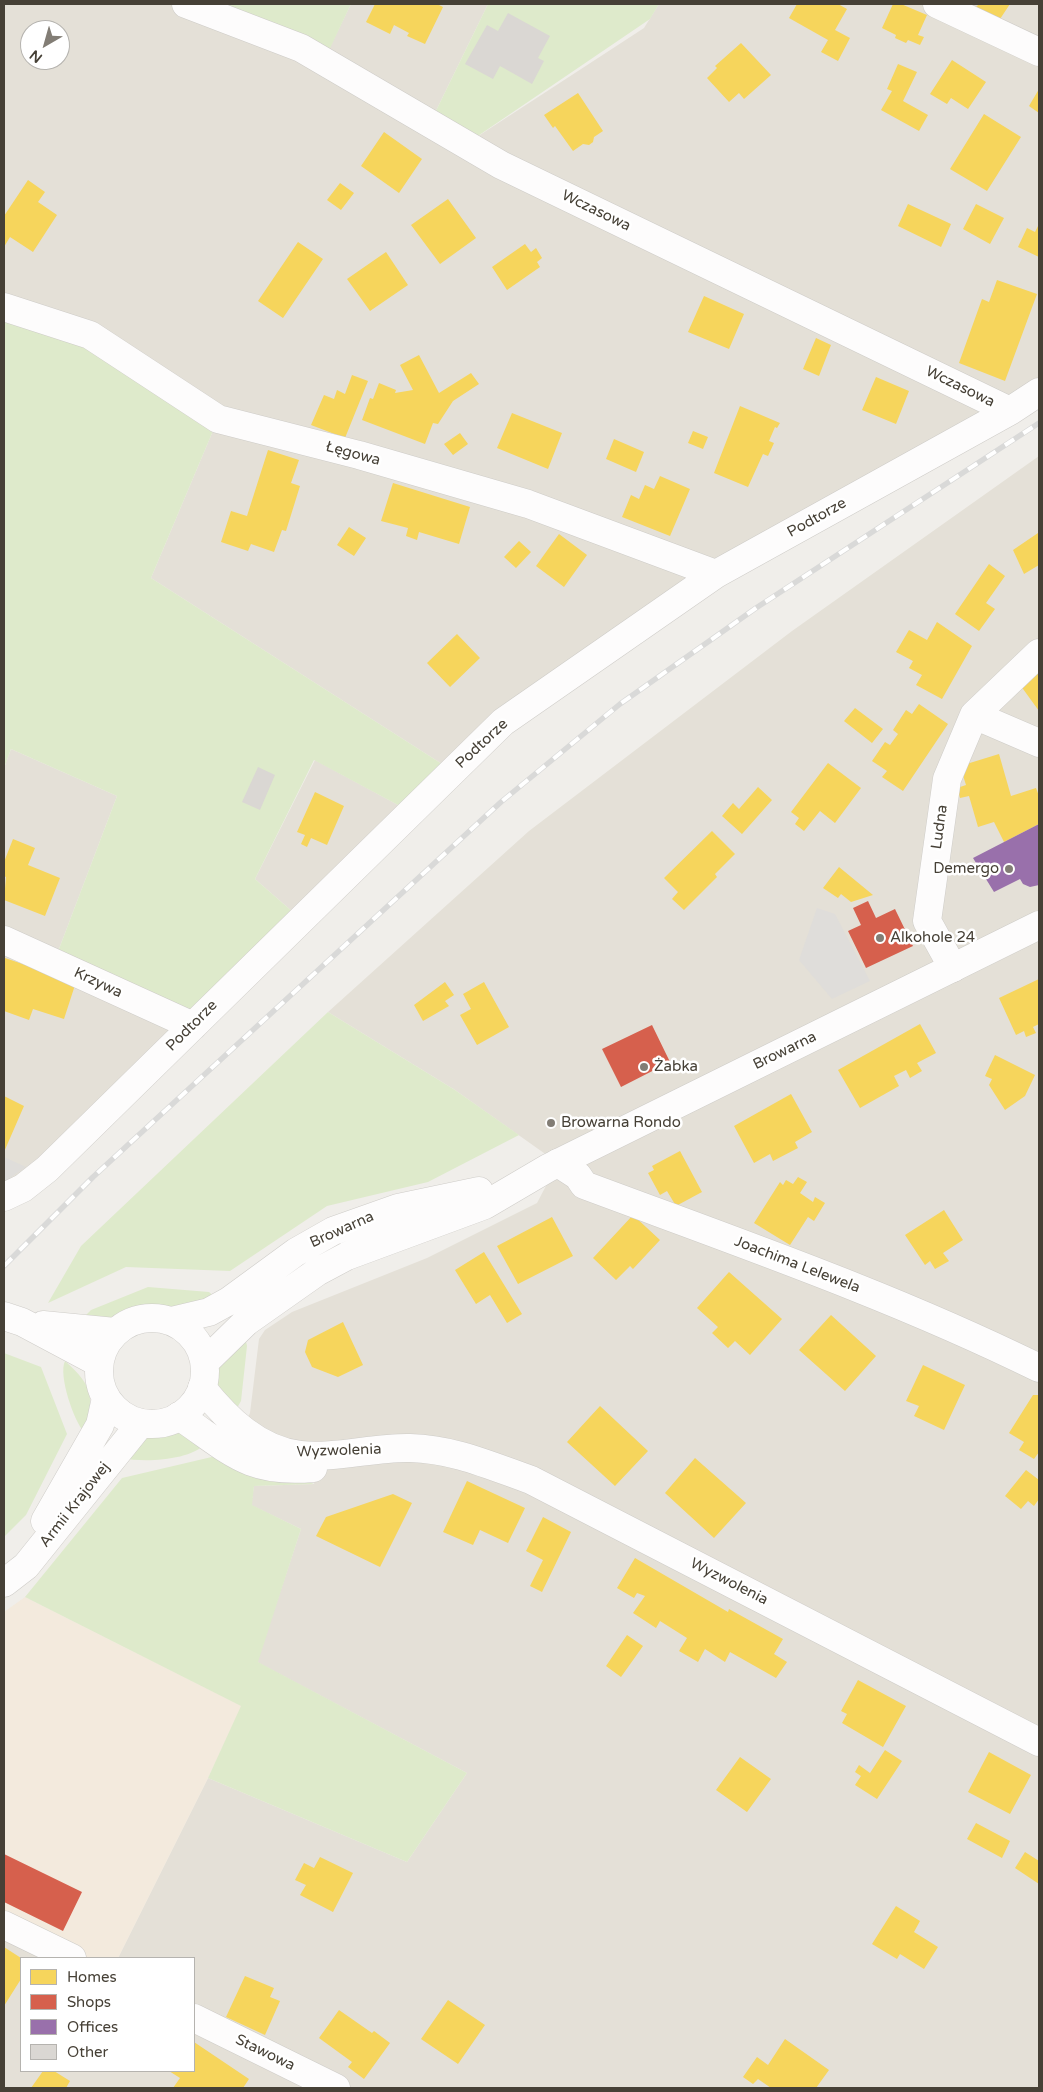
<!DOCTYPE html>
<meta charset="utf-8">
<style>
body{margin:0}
#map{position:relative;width:1043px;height:2092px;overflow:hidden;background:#f0eeea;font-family:"Varela Round",sans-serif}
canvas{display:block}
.frame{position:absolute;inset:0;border:5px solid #464036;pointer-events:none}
.legend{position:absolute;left:20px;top:1957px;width:175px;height:115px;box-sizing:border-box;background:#fff;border:1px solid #b5b3af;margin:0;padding:6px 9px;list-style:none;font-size:15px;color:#464036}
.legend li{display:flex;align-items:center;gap:10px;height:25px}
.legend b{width:25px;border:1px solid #b5b3af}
.north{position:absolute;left:20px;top:20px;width:50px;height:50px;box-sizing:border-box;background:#fff;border:1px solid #b5b3af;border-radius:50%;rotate:218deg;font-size:14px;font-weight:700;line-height:20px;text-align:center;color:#464036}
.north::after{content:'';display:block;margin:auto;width:18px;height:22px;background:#827d75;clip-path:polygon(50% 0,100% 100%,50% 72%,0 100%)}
</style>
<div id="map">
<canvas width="1043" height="2092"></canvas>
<div class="frame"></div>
<ul class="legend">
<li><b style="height:14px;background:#f6d55c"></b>Homes</li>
<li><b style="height:14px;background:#d6604d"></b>Shops</li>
<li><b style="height:14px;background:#9970ab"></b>Offices</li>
<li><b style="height:14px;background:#dad7d3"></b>Other</li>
</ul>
<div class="north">N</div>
</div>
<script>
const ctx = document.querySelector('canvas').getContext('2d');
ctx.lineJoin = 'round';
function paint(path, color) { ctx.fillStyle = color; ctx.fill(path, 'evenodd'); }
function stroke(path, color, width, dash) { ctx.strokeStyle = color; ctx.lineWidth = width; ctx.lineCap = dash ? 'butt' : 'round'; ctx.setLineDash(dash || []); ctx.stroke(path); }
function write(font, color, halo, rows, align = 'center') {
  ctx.font = font + ' "Varela Round",sans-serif'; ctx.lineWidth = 5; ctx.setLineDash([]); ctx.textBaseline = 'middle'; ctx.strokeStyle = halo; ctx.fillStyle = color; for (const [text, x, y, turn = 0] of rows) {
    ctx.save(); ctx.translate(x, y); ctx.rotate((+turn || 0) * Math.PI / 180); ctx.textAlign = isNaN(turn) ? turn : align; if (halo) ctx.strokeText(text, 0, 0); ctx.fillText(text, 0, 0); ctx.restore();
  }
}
const residential = new Path2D(`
 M 4,4 L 223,4 L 323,61 L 351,4 L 488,4 L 430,123 L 466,144 L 644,28 L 659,4 L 1039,4 L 1039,392 L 716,574 L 453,771 L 151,578 L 218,419 L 4,307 ZM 30,30 L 60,30 L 60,60 L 30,60 Z
 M 1039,456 L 1039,2088 L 4,2088 L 4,1931 L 67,1958 L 21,1958 L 21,2071 L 194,2071 L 194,1958 L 118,1958 L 208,1778 L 407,1862 L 467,1773 L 257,1662 L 301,1529 L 251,1505 L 254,1486 L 314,1484 L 323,1449 L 297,1448 L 245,1424 L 250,1413 L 259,1339 L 265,1330 L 292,1312 L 427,1258 L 537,1203 L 558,1163 L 455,1090 L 328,1012 L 529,831 L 792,631 Z
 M 11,749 L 117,796 L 54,962 L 193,1026 L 4,1197 L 4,768 Z
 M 315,760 L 411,812 L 301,919 L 255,879 Z`);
const commercial = new Path2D(`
 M 25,1597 L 242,1706 L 208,1778 L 118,1958 L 72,1958 L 4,1925 L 4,1612 Z`);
const green = new Path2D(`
 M 223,4 L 351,4 L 324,61 Z
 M 488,4 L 659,4 L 650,19 L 466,144 L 430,123 Z
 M 4,307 L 90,335 L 218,419 L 151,578 L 453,771 L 411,812 L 314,760 L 255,879 L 301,919 L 193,1026 L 54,962 L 117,796 L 11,749 L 4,768 Z
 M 328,1012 L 455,1090 L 519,1135 L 428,1182 L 327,1206 L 230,1271 L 126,1267 L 48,1303 L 81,1246 Z
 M 148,1287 L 209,1292 L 217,1299 L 181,1308 L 147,1304 L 136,1306 L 111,1318 L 81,1320 L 91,1310 Z
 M 245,1337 L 247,1346 L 241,1401 L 237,1408 C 232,1402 223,1395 219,1387 C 208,1367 233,1349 245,1337 Z
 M 4,1353 L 41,1367 L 67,1434 L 26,1515 L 4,1537 Z
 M 65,1361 C 93,1386 95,1397 84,1432 C 74,1421 58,1375 65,1361 Z
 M 180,1432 L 205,1444 C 191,1460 144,1463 123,1458 C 145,1434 148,1434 180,1432 Z
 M 216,1456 L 295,1477 L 314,1484 L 254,1486 L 252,1505 L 301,1529 L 258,1662 L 467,1773 L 407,1862 L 208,1778 L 241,1706 L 25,1597 L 122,1478 Z`);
const parking = new Path2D(`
 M 817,908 L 835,914 L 870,981 L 832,999 L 799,960 Z
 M 4,1157 L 26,1167 L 4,1182 Z`);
const homes = new Path2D(`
 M 375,4 L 437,4 L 443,7 L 425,44 L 407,36 L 409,33 L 394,25 L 390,34 L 366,22 Z
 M 797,4 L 838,4 L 847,9 L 835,30 L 850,38 L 838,61 L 821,52 L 828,40 L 789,18 Z
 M 893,4 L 901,4 L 927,15 L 918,35 L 924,37 L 920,45 L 908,40 L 906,43 L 895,38 L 896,35 L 882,28 Z
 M 979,4 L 1010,4 L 998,22 L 976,7 Z
 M 741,43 L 771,75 L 744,99 L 739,93 L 729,102 L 707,78 L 717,68 L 715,66 Z
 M 952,60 L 986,82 L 968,109 L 951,98 L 947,104 L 930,94 Z
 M 898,64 L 917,72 L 903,101 L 928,115 L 919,131 L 881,110 L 892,91 L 887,89 Z
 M 1039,89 L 1039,113 L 1029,106 Z
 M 578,93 L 603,131 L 594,137 L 593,142 L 589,145 L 583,144 L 573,151 L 555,126 L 553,128 L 544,115 Z
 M 984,114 L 1021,137 L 987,191 L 950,169 Z
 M 384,132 L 422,159 L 399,193 L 361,166 Z
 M 28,180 L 45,192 L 38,202 L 57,215 L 33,252 L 10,237 L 4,247 L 4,216 Z
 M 340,183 L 354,193 L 341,210 L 327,200 Z
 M 448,199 L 476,238 L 440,264 L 411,225 Z
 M 908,204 L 951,224 L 941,247 L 898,226 Z
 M 976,204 L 1004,218 L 990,244 L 963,229 Z
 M 1039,224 L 1039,257 L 1018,247 L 1027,228 L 1035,232 Z
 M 298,242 L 323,259 L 283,318 L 258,301 Z
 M 525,244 L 531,252 L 536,248 L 542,258 L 537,262 L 540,267 L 507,290 L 492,267 Z
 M 386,252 L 408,285 L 370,311 L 347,279 Z
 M 997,280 L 1037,294 L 1005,381 L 959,363 L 982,299 L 989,302 Z
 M 704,296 L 744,314 L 729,349 L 688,332 Z
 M 816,338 L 831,345 L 819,376 L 803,369 Z
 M 419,355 L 439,393 L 471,373 L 479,384 L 453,401 L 438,424 L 433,423 L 425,444 L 362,420 L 370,398 L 373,399 L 379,383 L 396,390 L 395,393 L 413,390 L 400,365 Z
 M 352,375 L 368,381 L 345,438 L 311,425 L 324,395 L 334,399 L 337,390 L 345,394 Z
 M 876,377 L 909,391 L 896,424 L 862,410 Z
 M 740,406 L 780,423 L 777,428 L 775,427 L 769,441 L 774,443 L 768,456 L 763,454 L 748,487 L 714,473 Z
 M 512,413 L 562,433 L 548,469 L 497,448 Z
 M 693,431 L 708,437 L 703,449 L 688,443 Z
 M 460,433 L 468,444 L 453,455 L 444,444 Z
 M 614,439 L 644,452 L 636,472 L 606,459 Z
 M 268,450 L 299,460 L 291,483 L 300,486 L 286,531 L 282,530 L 274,552 L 251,544 L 248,551 L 221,542 L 231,511 L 247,516 Z
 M 660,476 L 690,489 L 670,536 L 622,517 L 631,495 L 639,499 L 645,485 L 654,489 Z
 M 393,483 L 470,507 L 459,544 L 419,532 L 417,540 L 406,536 L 408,528 L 381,521 Z
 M 349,527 L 366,538 L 354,556 L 337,545 Z
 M 1038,533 L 1039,565 L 1024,574 L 1013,550 Z
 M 559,534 L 587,555 L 564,587 L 536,566 Z
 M 519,541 L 531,552 L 516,568 L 504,557 Z
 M 989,564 L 1005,576 L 986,603 L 995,609 L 979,631 L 955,614 Z
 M 937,622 L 972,646 L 942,699 L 916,685 L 922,675 L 909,668 L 913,661 L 896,652 L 909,630 L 927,640 Z
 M 457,634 L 480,658 L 450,687 L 427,663 Z
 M 1039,663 L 1039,711 L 1018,682 Z
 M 919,704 L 948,724 L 903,791 L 882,777 L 887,771 L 872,761 L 885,742 L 890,745 L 898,734 L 893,730 L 906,710 L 912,714 Z
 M 855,708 L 883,729 L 872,743 L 844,721 Z
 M 999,754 L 1011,796 L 1036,788 L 1039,796 L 1039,824 L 1004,842 L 994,822 L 978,827 L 969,796 L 960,798 L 957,788 L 966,785 L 960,766 Z
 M 828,763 L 861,788 L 835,823 L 820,811 L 804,831 L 795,824 L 799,818 L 791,812 Z
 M 758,787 L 772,800 L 742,834 L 722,816 L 733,803 L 739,809 Z
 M 315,792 L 344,806 L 327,845 L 311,838 L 307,847 L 301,844 L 305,835 L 297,832 Z
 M 712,831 L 735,854 L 715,874 L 717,877 L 684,910 L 672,899 L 678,892 L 664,878 Z
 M 13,839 L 35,848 L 28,865 L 60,878 L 45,916 L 4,900 L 6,877 L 4,876 L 4,862 Z
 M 839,867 L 873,895 L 851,902 L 841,894 L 838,898 L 823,888 Z
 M 5,958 L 76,982 L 64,1019 L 33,1009 L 29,1020 L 4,1011 Z
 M 1039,979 L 1039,1024 L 1033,1027 L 1036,1033 L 1026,1037 L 1024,1031 L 1016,1035 L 999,998 Z
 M 445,982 L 454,995 L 445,1001 L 449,1006 L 423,1021 L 414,1005 Z
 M 484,982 L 509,1027 L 477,1045 L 460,1015 L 471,1009 L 463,994 Z
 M 920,1024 L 936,1053 L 917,1063 L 922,1071 L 910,1078 L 906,1070 L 894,1076 L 899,1086 L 860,1108 L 838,1070 Z
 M 995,1055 L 1035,1075 L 1025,1096 L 1005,1110 L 989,1085 L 992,1079 L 985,1076 Z
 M 791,1094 L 812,1132 L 795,1142 L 798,1148 L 773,1161 L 770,1154 L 754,1163 L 734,1126 Z
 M 4,1096 L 24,1106 L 4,1152 Z
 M 680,1151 L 702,1192 L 676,1206 L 667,1191 L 660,1195 L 648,1173 L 654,1170 L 652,1166 Z
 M 798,1177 L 807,1182 L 800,1193 L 813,1202 L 815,1197 L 825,1203 L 814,1221 L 808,1217 L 790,1245 L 754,1223 L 780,1182 L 783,1185 L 786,1180 L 793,1184 Z
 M 944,1210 L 963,1240 L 943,1253 L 949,1261 L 935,1269 L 930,1261 L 925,1265 L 905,1235 Z
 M 633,1215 L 660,1240 L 633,1269 L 630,1266 L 616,1280 L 593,1258 Z
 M 552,1217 L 573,1256 L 518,1284 L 497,1246 Z
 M 484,1252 L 522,1314 L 507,1323 L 490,1295 L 476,1304 L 455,1270 Z
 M 729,1272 L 782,1319 L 750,1355 L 735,1341 L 728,1348 L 712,1333 L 718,1327 L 697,1308 Z
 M 831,1315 L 876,1356 L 845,1391 L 799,1350 Z
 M 343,1322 L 363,1365 L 338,1377 L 312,1367 L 305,1352 L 308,1340 Z
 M 923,1365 L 965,1385 L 944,1430 L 914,1416 L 919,1406 L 906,1401 Z
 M 1033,1395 L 1039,1395 L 1039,1452 L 1034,1459 L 1019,1450 L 1024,1442 L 1009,1433 Z
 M 600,1406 L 648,1451 L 615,1486 L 567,1442 Z
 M 695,1458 L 746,1503 L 714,1538 L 665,1493 Z
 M 1026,1470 L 1039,1480 L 1039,1499 L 1034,1506 L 1028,1501 L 1021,1509 L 1005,1496 Z
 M 467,1481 L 525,1508 L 508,1543 L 480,1530 L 473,1545 L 443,1532 Z
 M 393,1494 L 412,1503 L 380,1567 L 316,1536 L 326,1517 Z
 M 543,1517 L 571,1532 L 542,1592 L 530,1586 L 543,1560 L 526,1551 Z
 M 635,1558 L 728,1612 L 729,1609 L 783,1639 L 774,1654 L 787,1662 L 776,1678 L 730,1652 L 725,1662 L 705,1649 L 698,1662 L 679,1651 L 687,1638 L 660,1621 L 656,1628 L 633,1613 L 645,1596 L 637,1593 L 634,1598 L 617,1588 Z
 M 627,1635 L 643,1646 L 621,1677 L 606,1666 Z
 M 858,1680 L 906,1706 L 883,1747 L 842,1723 L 847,1714 L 841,1711 Z
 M 885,1750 L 902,1761 L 877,1799 L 855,1785 L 861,1776 L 855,1772 L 859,1765 L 870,1773 Z
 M 989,1752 L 1031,1775 L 1010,1814 L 968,1792 Z
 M 740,1757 L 771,1779 L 747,1812 L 716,1790 Z
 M 976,1823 L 1010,1841 L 1002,1858 L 967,1839 Z
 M 1025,1852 L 1039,1861 L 1039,1884 L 1015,1868 Z
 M 320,1857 L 353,1873 L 333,1912 L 300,1895 L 306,1885 L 295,1880 L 304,1863 L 314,1868 Z
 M 896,1906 L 920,1921 L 914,1932 L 938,1947 L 924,1969 L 900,1954 L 897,1959 L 872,1944 Z
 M 4,1947 L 21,1958 L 21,1979 L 4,2006 Z
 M 245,1976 L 274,1988 L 270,1997 L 280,2001 L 265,2035 L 226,2017 Z
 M 448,2000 L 485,2025 L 458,2064 L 421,2039 Z
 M 339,2010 L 372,2033 L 374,2031 L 390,2043 L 364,2079 L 348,2067 L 352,2062 L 319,2038 Z
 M 785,2039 L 829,2070 L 816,2088 L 771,2088 L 758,2079 L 753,2084 L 743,2077 L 757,2057 L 768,2065 Z
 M 194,2042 L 249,2079 L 243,2088 L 173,2088 L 180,2078 L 169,2071 L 194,2071 Z
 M 43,2071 L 54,2071 L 70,2081 L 66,2088 L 31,2088 Z`);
const shops = new Path2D(`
 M 868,901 L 876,918 L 895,909 L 913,946 L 866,968 L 848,931 L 861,925 L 853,908 Z
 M 652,1025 L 670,1062 L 621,1087 L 602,1049 Z
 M 4,1854 L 82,1892 L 63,1931 L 4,1902 Z`);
const offices = new Path2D(`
 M 1039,824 L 1039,885 L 1030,887 L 1023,884 L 1020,879 L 994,892 L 973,858 Z`);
const building = new Path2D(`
 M 508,13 L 550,36 L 538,58 L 544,61 L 532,84 L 500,66 L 493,79 L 465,64 L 487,25 L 498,31 Z
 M 258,767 L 275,775 L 260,810 L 242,802 Z`);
const minor = new Path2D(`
 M 186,4 L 301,48 L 501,165 L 1010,411
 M 937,4 L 1039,52
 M 4,307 L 90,335 L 218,419 L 359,455 L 528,504 L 716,574
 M 974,715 L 1039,743
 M 4,940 L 193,1026
 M 953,968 L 927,921 L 947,779 L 974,715 L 1039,653
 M 558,1163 L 578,1176 L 584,1185 C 737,1242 893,1296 1039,1368
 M 4,1197 L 23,1188 L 47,1169 L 503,722 L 716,574 L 1010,411 L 1039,392
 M 202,1388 C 227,1419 258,1450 300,1455 C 334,1459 375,1447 410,1448 C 454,1449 491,1466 531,1480 L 1039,1742
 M 179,1416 C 230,1450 247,1474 313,1468
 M 4,1925 L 72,1958
 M 194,2018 L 336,2088`);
const tertiary = new Path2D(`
 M 4,1316 L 22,1322 L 99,1363
 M99 1371a53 53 0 1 1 106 0a53 53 0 1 1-106 0Z
 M 171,1321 L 209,1312 L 229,1301 L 296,1252 L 333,1231 L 398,1208 L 479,1191
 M 43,1325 L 115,1332
 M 205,1362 L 246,1322 L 317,1272 L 347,1256 L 485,1205 L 548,1168 L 1039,925
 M 45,1521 L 100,1425 L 106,1398
 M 4,1583 L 26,1566 L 141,1423`);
const rail = new Path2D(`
 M 4,1266 L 93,1177 L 501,802 L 620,704 L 756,608 L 1039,423`);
const markers = [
 [1009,869,5,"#827d75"],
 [880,938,5,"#827d75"],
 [644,1067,5,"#827d75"],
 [551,1123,5,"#827d75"]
];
const streetNames = [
 ["Wczasowa",596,211,26],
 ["Wczasowa",960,387,26],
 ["Łęgowa",353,454,15],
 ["Podtorze",817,518,-29],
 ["Podtorze",482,744,-43],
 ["Ludna",940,827,-82],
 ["Krzywa",98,983,25],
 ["Podtorze",192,1026,-45],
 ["Browarna",785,1051,-26],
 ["Browarna",342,1230,-24],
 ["Joachima Lelewela",797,1265,21],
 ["Wyzwolenia",339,1451,-2],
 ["Armii Krajowej",75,1505,-52],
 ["Wyzwolenia",729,1582,27],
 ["Stawowa",265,2053,26]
];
const poiNames = [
 ["Demergo",999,869,"right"],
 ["Alkohole 24",890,938],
 ["Żabka",654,1067],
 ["Browarna Rondo",561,1123]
];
paint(residential, '#e4e0d7');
paint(commercial, '#f3eadd');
paint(green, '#deeacb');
paint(parking, '#dfddda');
paint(homes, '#f6d55c');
paint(shops, '#d6604d');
paint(offices, '#9970ab');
paint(building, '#dad7d3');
stroke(minor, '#ceccc8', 29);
stroke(tertiary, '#ceccc8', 29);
stroke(minor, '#fdfcfc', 28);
stroke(tertiary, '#fdfcfc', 28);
stroke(rail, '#d9d9d8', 5.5);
stroke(rail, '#fff', 4, [11]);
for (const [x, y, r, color] of markers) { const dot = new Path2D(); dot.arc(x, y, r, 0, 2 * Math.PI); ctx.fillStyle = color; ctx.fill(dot); stroke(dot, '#fff', 2); }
write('15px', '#464036', '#fff', streetNames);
write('15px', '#464036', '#fff', poiNames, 'left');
</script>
